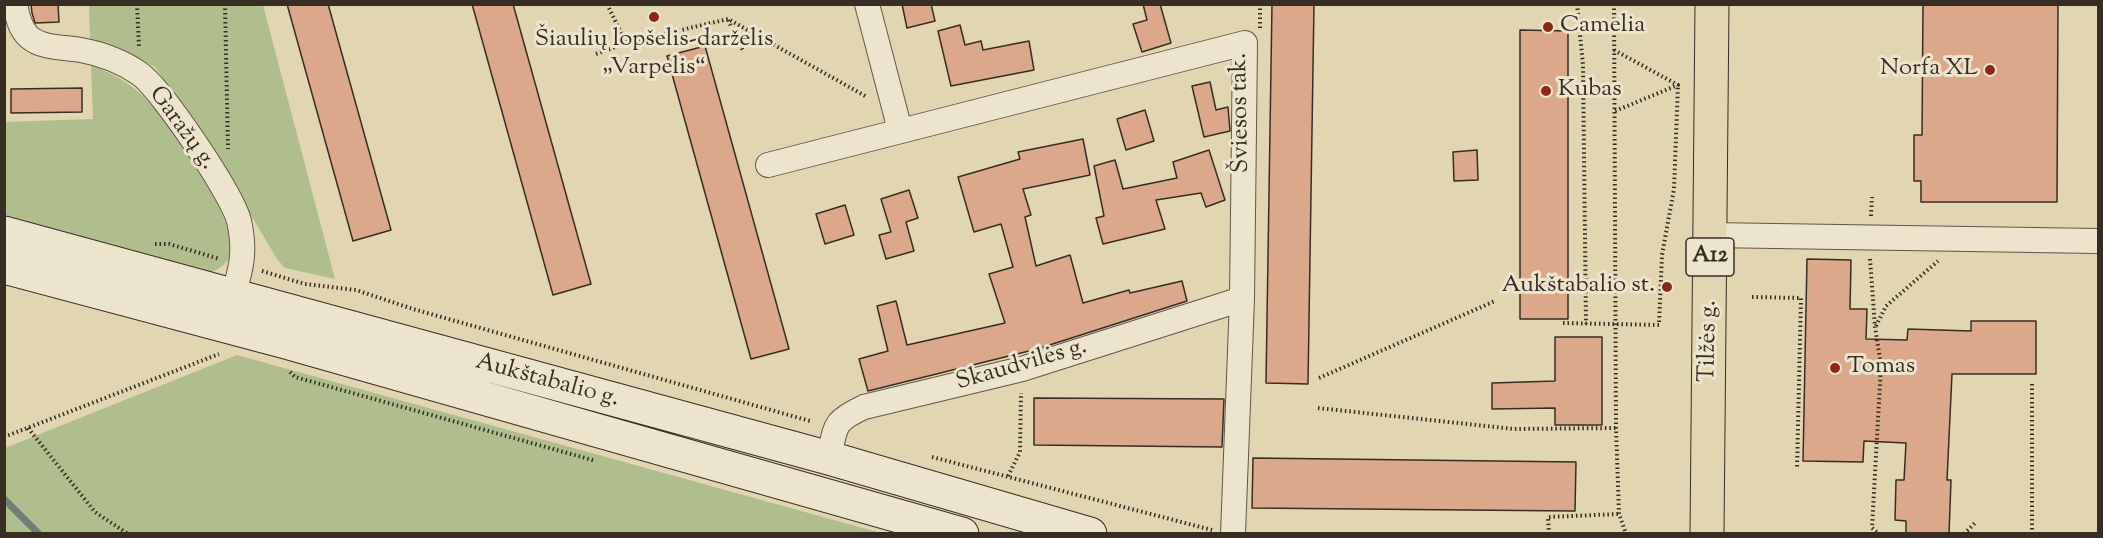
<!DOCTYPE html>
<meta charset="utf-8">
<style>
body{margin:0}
#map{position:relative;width:2103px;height:538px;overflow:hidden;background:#e1d5b2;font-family:"Sorts Mill Goudy",serif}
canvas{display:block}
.frame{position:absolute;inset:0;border:6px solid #382d23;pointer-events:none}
</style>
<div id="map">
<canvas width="2103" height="538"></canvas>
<div class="frame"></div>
</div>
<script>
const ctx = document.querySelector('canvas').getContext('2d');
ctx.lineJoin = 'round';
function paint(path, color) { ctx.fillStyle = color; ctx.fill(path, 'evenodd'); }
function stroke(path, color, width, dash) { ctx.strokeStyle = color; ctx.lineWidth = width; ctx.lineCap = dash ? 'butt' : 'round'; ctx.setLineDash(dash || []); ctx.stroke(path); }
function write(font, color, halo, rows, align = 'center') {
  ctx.font = font + ' "Sorts Mill Goudy",serif'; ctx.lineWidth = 6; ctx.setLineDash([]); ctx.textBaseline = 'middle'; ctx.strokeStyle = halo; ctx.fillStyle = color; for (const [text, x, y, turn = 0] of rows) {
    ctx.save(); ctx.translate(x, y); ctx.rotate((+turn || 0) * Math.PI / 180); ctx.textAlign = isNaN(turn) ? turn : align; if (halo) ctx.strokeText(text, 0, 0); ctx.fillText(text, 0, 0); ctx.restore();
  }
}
const green = new Path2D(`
 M 89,5 L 263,5 L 335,279 L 285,268 L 277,259 L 233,185 L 155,67 L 121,50 L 90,39 Z
 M 91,65 C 112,73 130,83 146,99 C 168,121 236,220 232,249 C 229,267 213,273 198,275 L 5,222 L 4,122 L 93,119 Z
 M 237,355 L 881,533 L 5,533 L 5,448 Z`);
const stream = new Path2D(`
 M 4,499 L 39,534`);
const building = new Path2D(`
 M 31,4 L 58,4 L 59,22 L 35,23 L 32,13 Z
 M 287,4 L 328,4 L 391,230 L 353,241 Z
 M 472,4 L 513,4 L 591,284 L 553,295 Z
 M 902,4 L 931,4 L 935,21 L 907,28 Z
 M 1143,4 L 1160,4 L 1171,43 L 1142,52 L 1133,24 L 1147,20 Z
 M 1272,4 L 1314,4 L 1308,384 L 1266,383 Z
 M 1923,4 L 2058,4 L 2057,202 L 1921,202 L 1921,181 L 1914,181 L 1914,135 L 1922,135 Z
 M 960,25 L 965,45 L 981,41 L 983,50 L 1029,41 L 1034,70 L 951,86 L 938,31 Z
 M 1520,30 L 1568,31 L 1568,319 L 1520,319 Z
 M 705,46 L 789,349 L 751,359 L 667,56 Z
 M 1210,82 L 1216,110 L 1228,107 L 1230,131 L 1204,137 L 1192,86 Z
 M 82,88 L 82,112 L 11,113 L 11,89 Z
 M 1145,110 L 1154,141 L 1126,150 L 1117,119 Z
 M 1083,139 L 1090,175 L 1023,189 L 1031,215 L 1025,217 L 1036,266 L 1070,255 L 1083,303 L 1129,290 L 1130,293 L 1182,281 L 1187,301 L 1037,349 L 868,391 L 859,359 L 888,351 L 877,306 L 896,301 L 907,345 L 1005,323 L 989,274 L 1013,267 L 1001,224 L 974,232 L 958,177 L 1020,159 L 1018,152 Z
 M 1209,150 L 1225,200 L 1206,207 L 1201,193 L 1156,200 L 1165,229 L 1103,244 L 1096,218 L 1104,216 L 1094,166 L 1115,160 L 1123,189 L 1177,178 L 1173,162 Z
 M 1477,150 L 1478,180 L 1454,181 L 1453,152 Z
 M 909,190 L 918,218 L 906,222 L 914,251 L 886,259 L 879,235 L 891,232 L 881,199 Z
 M 845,205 L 854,235 L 825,244 L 816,214 Z
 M 1807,259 L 1851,260 L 1850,309 L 1867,309 L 1866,339 L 1907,340 L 1908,329 L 1971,331 L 1971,321 L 2036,321 L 2036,374 L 1952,374 L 1947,480 L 1951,480 L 1949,534 L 1906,534 L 1906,521 L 1895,520 L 1896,480 L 1904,480 L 1906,443 L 1864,441 L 1863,462 L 1803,461 Z
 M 1555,337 L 1602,337 L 1602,425 L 1555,425 L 1555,408 L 1492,409 L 1492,383 L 1555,381 Z
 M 1034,398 L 1224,399 L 1222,447 L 1034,445 Z
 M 1253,458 L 1576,462 L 1575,511 L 1252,508 Z`);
const path = new Path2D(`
 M 137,4 L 139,47
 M 225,4 L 228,149
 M 607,4 L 626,43
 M 1577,4 L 1583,65 L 1586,324
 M 1614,4 L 1616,428 L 1619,514 L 1626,534
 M 728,20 L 743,51
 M 1260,28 L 1260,4
 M 1614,50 L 1678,85 L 1615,111
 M 596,54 L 626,43 L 728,19 L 867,97
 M 1871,216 L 1872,197
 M 155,244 L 169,244 L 220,259
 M 1870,259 L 1875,327 L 1881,365 L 1872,528 L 1879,534
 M 262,271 L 305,284 L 356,290 L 413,309 L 810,421
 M 1752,297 L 1801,298 L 1797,469
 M 1563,323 L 1659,325 L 1662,255 L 1674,189 L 1678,85
 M 1876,326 L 1886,306 L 1938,261
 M 290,372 L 295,377 L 596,461
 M 1319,378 L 1495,301
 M 1318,408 L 1514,429 L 1616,428
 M 28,428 L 95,512 L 128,534
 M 4,437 L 219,354
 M 932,457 L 1212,530
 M 1008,476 L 1020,452 L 1021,393
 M 1549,534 L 1548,517 L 1619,514
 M 1964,534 L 1975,523
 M 2032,534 L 2032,384`);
const minor = new Path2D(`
 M 15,4 C 17,16 20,29 29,37 C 43,49 65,47 81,50 C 102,54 123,62 140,74 C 163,91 232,194 239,221 C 246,252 241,268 233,297
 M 867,4 L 900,130
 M 768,165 L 1245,43 L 1242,299 L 1233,534
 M 1710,235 L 2098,241
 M 829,458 C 836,426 832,422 864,407 L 1022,369 L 1242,299`);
const secondary = new Path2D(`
 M 4,233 L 829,458 L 1090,534
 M 4,267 L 286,342 L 962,534`);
const trunk = new Path2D(`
 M 1707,534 L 1712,4`);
const markers = [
 [654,17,6,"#8f2418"],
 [1548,27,6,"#8f2418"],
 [1990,70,6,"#8f2418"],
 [1546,91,6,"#8f2418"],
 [1667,287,6,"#8f2418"],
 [1835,368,6,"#8f2418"]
];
const shields = [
 [1710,257,48]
];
const shieldNames = [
 ["A12",1710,257]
];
const poiNames = [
 ["Camelia",1560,27],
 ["Šiaulių lopšelis-darželis",654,41,"center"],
 ["„Varpelis“",654,69,"center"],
 ["Norfa XL",1978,70,"right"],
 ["Kubas",1558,91],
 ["Aukštabalio st.",1655,287,"right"],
 ["Tomas",1847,368]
];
const streetNames = [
 ["Šviesos tak.",1242,113,-91],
 ["Garažų g.",181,129,54],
 ["Tilžės g.",1710,341,-89],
 ["Skaudvilės g.",1022,366,-16],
 ["Aukštabalio g.",547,382,15]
];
paint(green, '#b0be8e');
stroke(stream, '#708078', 7);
paint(building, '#dca88c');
stroke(building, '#382d23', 1.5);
stroke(minor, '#625747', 26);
stroke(secondary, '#382d23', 35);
stroke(trunk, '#382d23', 35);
stroke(path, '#382d23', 4, [1.5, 3]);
stroke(minor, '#ece4cd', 24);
stroke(secondary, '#ece4cd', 33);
stroke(trunk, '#e1d5b2', 33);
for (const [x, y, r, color] of markers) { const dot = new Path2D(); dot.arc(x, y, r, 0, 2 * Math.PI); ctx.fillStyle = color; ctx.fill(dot); stroke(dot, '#ece4cd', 2); }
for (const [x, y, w] of shields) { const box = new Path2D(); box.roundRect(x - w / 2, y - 19, w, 38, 4.5); ctx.fillStyle = '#ece4cd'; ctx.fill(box); stroke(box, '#382d23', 1.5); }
write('bold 22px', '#382d23', null, shieldNames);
write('24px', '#382d23', '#ece4cd', poiNames, 'left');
write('24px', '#382d23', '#ece4cd', streetNames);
</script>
